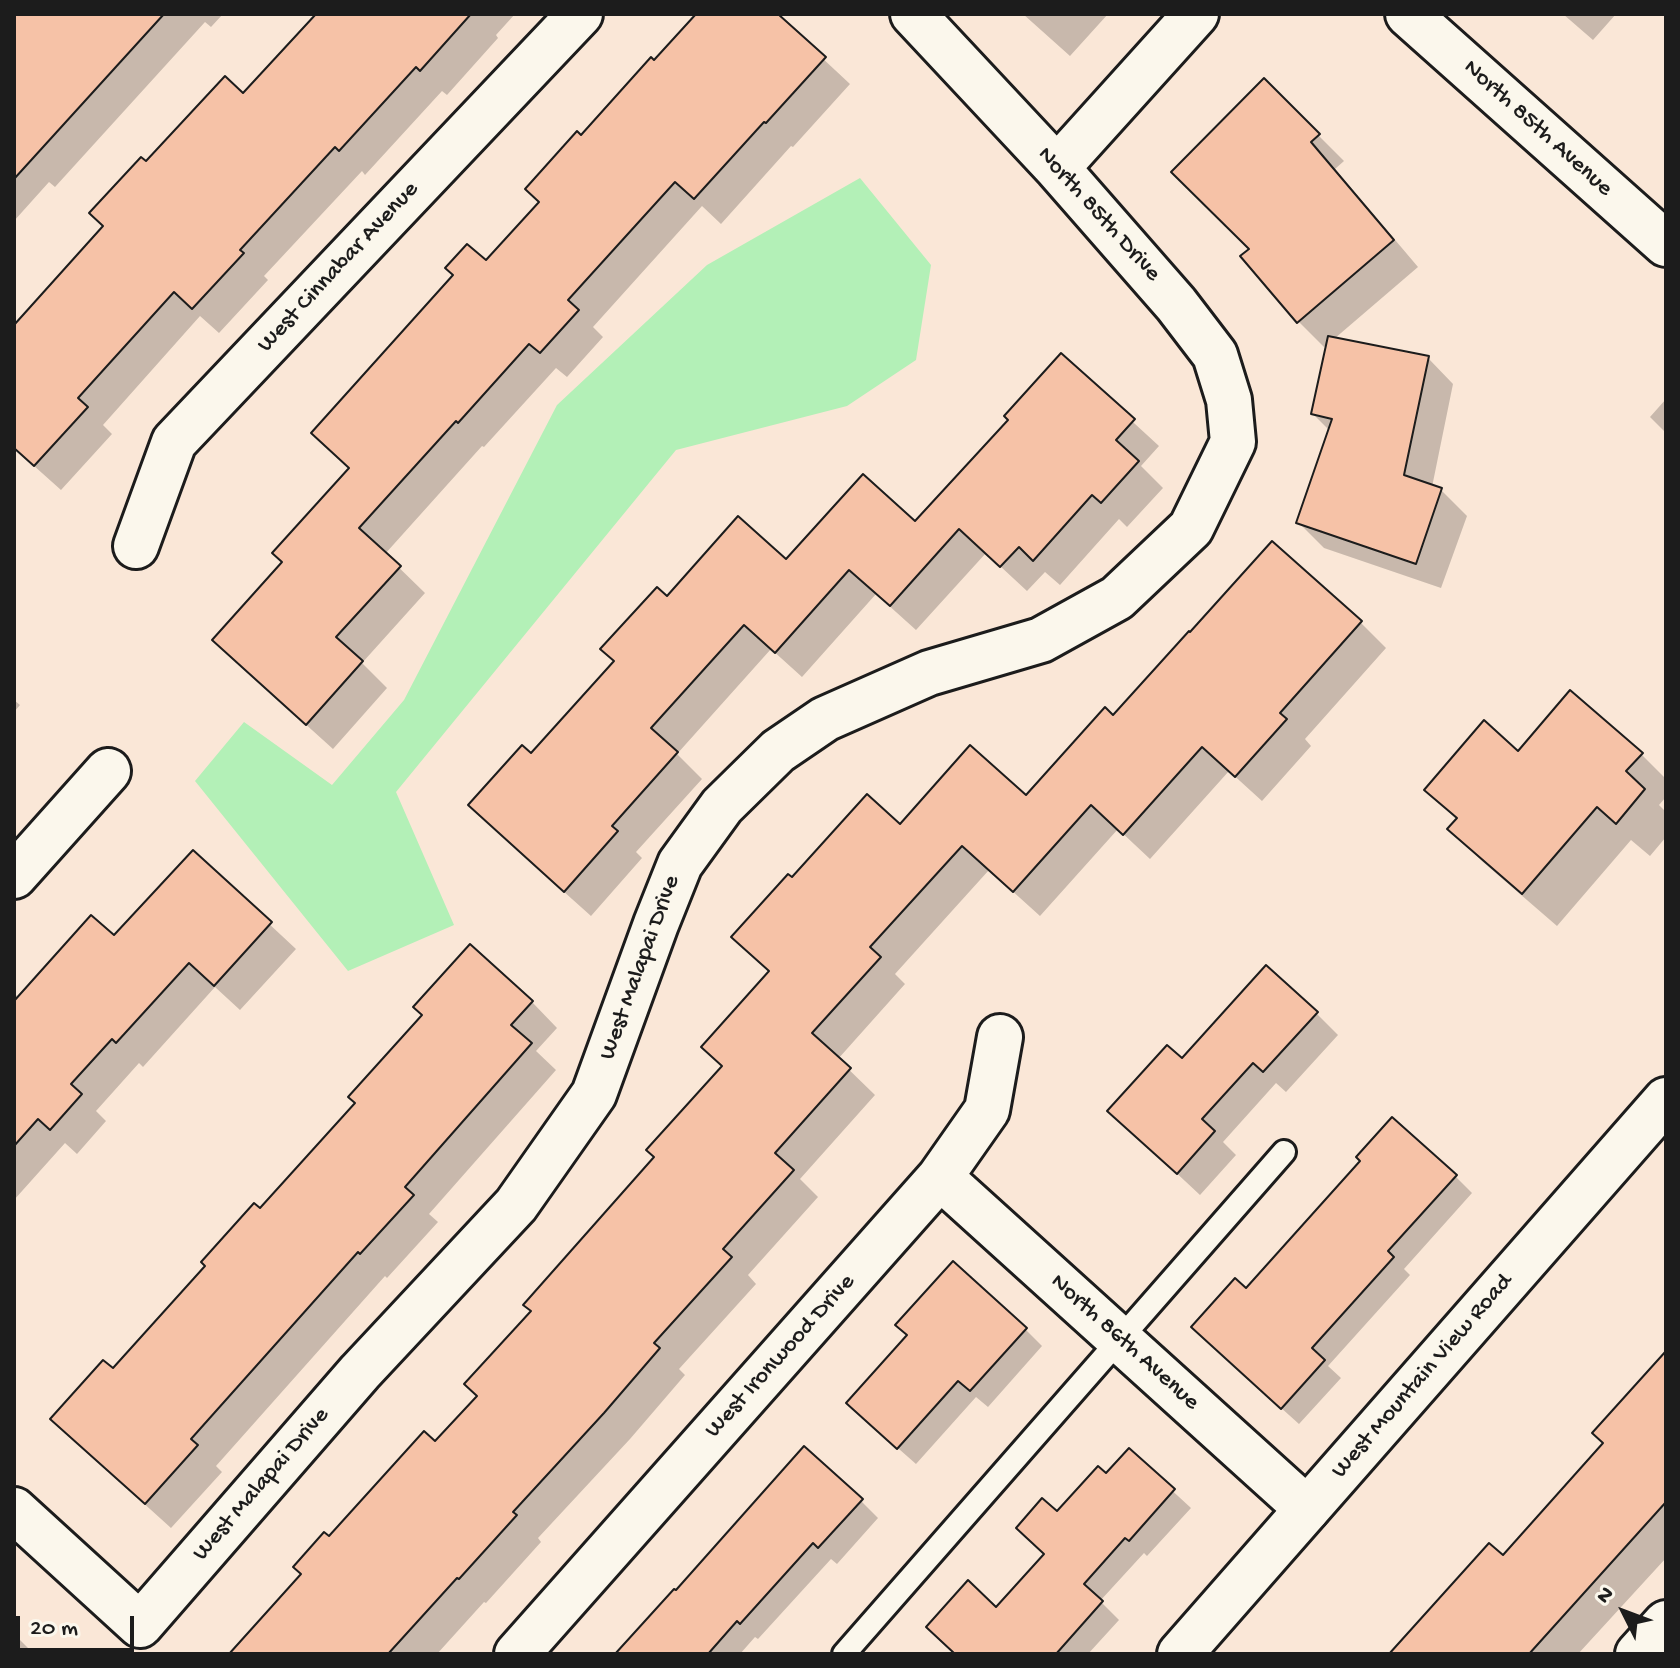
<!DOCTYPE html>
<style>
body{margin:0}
#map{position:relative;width:1680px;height:1668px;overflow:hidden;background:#fae7d7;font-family:"Gochi Hand",sans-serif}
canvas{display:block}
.frame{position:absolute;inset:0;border:16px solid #1c1c1c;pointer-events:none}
.north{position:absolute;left:1584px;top:1572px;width:80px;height:80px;-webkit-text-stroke:6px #fbf7ec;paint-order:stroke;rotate:312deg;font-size:22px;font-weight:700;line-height:32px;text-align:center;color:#1c1c1c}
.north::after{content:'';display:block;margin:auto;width:28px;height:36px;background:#1c1c1c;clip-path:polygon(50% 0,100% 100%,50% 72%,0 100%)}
.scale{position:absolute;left:16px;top:1616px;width:118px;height:36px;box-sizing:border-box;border:4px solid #1c1c1c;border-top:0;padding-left:10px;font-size:24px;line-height:28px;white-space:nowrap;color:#1c1c1c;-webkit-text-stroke:6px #fbf7ec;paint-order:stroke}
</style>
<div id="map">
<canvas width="1680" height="1668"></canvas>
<div class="frame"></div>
<div class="north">N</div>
<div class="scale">20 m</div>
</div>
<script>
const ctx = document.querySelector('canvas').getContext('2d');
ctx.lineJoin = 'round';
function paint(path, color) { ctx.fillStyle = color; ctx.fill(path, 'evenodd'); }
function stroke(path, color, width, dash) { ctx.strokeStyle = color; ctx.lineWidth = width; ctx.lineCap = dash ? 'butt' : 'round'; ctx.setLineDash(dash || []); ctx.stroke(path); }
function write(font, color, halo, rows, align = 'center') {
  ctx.font = font + ' "Gochi Hand",sans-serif'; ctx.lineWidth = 6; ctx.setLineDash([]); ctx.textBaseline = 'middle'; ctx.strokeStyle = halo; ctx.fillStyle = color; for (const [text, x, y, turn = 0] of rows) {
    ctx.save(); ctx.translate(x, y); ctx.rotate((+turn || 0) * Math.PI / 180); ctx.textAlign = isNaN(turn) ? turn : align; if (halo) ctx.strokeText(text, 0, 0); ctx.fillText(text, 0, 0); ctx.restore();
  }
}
const green = new Path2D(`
 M 860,178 L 931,265 L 916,360 L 847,406 L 676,450 L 396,792 L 454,925 L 348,971 L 195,781 L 244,722 L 332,785 L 404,700 L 557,405 L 707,265 Z`);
const shadow = new Path2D(`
 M 14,14 L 223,14 L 211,27 L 205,22 L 55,187 L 49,182 L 14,221 Z
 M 324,14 L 515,14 L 496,35 L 498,38 L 447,95 L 442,91 L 365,175 L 362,171 L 264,276 L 268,280 L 219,333 L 200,316 L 103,425 L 112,434 L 61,490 L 14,448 L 14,328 L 105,227 L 146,164 L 243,96 Z
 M 698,14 L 775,14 L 850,84 L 793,147 L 791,146 L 721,224 L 702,206 L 593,327 L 603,337 L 567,377 L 556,368 L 484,447 L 482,446 L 385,554 L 425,593 L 362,663 L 387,688 L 333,749 L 240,665 L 284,562 L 350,469 L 313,433 L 486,263 L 541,202 L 582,138 Z
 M 1023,14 L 1108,14 L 1070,56 Z
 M 1563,14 L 1616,14 L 1593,40 Z
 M 1264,81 L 1344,161 L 1335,169 L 1418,267 L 1334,339 L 1428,358 L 1453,384 L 1432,487 L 1441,490 L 1467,516 L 1441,588 L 1324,548 L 1298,522 L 1330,431 L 1313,414 L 1329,344 L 1324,347 L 1299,322 L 1243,256 L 1252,249 Z
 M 1061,356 L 1159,446 L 1141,466 L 1163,488 L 1127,527 L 1119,519 L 1060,585 L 1045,572 L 1027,591 L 986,553 L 916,630 L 876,594 L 802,677 L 771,649 L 677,754 L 702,779 L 636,852 L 642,858 L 591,916 L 496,831 L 471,805 L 531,756 L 616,662 L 667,599 L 915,524 L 1010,420 Z
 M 1666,399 L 1666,433 L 1650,417 Z
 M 1360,622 L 1386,648 L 1305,739 L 1311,746 L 1262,801 L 1229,771 L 1150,859 L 1118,829 L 1040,916 L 989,870 L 895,974 L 905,984 L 838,1059 L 875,1095 L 800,1179 L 818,1197 L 748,1275 L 756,1284 L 679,1369 L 685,1375 L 630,1439 L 538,1538 L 541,1542 L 486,1603 L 484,1602 L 437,1654 L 231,1654 L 303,1574 L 329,1539 L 435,1443 L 479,1396 L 533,1312 L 657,1157 L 723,1067 L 770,972 L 792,880 L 900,826 L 1026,798 L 1113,717 Z
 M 14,700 L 20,705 L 14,712 Z
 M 1518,754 L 1641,754 L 1666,779 L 1666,797 L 1659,805 L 1666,812 L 1666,837 L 1650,856 L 1631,840 L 1557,926 L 1483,862 L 1450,829 L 1457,820 L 1427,790 Z
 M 193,853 L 296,949 L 240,1010 L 215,987 L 143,1067 L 139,1063 L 96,1111 L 106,1121 L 77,1154 L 65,1143 L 14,1200 L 14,993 L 19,998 L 114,938 Z
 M 532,1002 L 557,1028 L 536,1051 L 556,1070 L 429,1214 L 438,1222 L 387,1278 L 385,1276 L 216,1466 L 222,1472 L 171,1528 L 78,1444 L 52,1419 L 113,1371 L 260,1211 Z
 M 1316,1013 L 1338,1035 L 1286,1092 L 1276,1083 L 1223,1142 L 1236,1155 L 1200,1195 L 1110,1111 Z
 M 1363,1161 L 1455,1176 L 1472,1193 L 1404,1269 L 1410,1275 L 1328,1366 L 1341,1378 L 1299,1424 L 1210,1344 L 1246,1291 Z
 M 1025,1329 L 1042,1346 L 988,1407 L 976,1397 L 916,1464 L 866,1420 Z
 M 1666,1355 L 1666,1558 L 1578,1654 L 1392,1654 L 1503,1557 L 1605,1443 Z
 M 1129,1451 L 1191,1508 L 1147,1556 L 1144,1553 L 1100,1601 L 1119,1620 L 1088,1654 L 956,1654 L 1046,1554 L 1057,1514 L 1107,1476 Z
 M 861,1501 L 878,1518 L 837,1564 L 831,1559 L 758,1639 L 755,1637 L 740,1654 L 618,1654 Z
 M 14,1634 L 34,1654 L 14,1654 Z`);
const building = new Path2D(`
 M 14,14 L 164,14 L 14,179 Z
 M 316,14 L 471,14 L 420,71 L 416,67 L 339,151 L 335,147 L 240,250 L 244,253 L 192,309 L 174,292 L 78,398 L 88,407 L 34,466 L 14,448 L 14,325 L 103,226 L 89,213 L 141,157 L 146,161 L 225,76 L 243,93 Z
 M 696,14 L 778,14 L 826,57 L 766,123 L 764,122 L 694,199 L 675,182 L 568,300 L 579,310 L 540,353 L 529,344 L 458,423 L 456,421 L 359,528 L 401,566 L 336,637 L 363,661 L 306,725 L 212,640 L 282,562 L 272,553 L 349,468 L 311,433 L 453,275 L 445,268 L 467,244 L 486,260 L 539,202 L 525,189 L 577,131 L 581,135 L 651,57 L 654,60 Z
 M 1264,78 L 1320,134 L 1311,142 L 1394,240 L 1297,323 L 1240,256 L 1249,249 L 1171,172 Z
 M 1328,336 L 1429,356 L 1404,475 L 1442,488 L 1416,564 L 1296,523 L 1332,419 L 1311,414 Z
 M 1061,353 L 1135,419 L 1116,440 L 1139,461 L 1101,503 L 1092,495 L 1033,561 L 1019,547 L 1000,567 L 959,529 L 890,606 L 849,570 L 775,653 L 744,625 L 651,728 L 678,752 L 612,826 L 618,831 L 564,892 L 468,805 L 522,745 L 531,753 L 614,661 L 600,649 L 657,587 L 667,596 L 738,516 L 786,559 L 863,474 L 915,521 L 1008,420 L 1004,416 Z
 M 1272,541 L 1362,621 L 1280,713 L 1287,719 L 1235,777 L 1202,747 L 1123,835 L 1091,805 L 1013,892 L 962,846 L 870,947 L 881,957 L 812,1033 L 851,1068 L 775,1153 L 794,1170 L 723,1249 L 732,1257 L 654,1343 L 660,1348 L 604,1413 L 513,1512 L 517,1515 L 459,1579 L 457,1578 L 388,1654 L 229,1654 L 301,1574 L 293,1567 L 324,1532 L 329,1536 L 424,1431 L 435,1441 L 477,1396 L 464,1384 L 531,1311 L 523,1305 L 654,1157 L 646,1150 L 722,1066 L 701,1047 L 769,971 L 731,937 L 788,874 L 792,877 L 867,794 L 900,824 L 970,745 L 1026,795 L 1105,707 L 1113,715 L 1189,631 L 1190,632 Z
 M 1570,690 L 1643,753 L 1626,771 L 1645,789 L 1616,824 L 1597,807 L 1522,894 L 1447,829 L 1457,818 L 1424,790 L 1484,720 L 1518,751 Z
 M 193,850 L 272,922 L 214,986 L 189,963 L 116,1043 L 112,1039 L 71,1084 L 82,1094 L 50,1130 L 38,1119 L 14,1146 L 14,1001 L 91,915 L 114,935 Z
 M 470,944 L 533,1001 L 511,1025 L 532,1043 L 405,1187 L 414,1195 L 360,1254 L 358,1252 L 191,1439 L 198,1445 L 145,1504 L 50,1419 L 103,1360 L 113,1368 L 205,1266 L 201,1262 L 254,1203 L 260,1208 L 355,1103 L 348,1097 L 422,1015 L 413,1007 Z
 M 1266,965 L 1318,1012 L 1263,1072 L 1253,1063 L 1202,1119 L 1215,1131 L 1177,1174 L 1107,1111 L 1167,1045 L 1182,1058 Z
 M 1392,1117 L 1457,1175 L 1388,1251 L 1394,1257 L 1312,1348 L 1325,1360 L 1281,1409 L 1191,1327 L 1235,1278 L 1246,1288 L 1360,1161 L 1356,1157 Z
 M 953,1261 L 1027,1328 L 970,1391 L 958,1381 L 897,1449 L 846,1403 L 907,1335 L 895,1325 Z
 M 1666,1351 L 1666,1502 L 1529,1654 L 1389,1654 L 1489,1543 L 1503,1555 L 1603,1443 L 1592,1433 Z
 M 804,1446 L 863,1499 L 818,1548 L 813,1543 L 740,1624 L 737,1621 L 708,1654 L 615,1654 L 674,1589 L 676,1590 Z
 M 1129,1448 L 1175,1489 L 1129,1541 L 1125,1538 L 1084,1584 L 1103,1601 L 1056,1654 L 955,1654 L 926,1627 L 968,1580 L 996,1607 L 1044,1554 L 1016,1528 L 1042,1498 L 1057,1511 L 1098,1466 L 1106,1473 Z`);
const service = new Path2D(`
 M 844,1654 L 1284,1152`);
const minor = new Path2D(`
 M 1057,168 L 1196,14
 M 136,546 L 174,442 L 580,14
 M 14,876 L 108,771
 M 940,1177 L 1307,1509
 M 14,1510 L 140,1625 L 360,1372 L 516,1205 L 594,1094 L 656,924 L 680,864 L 722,806 L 778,751 L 825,719 L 929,673 L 1041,640 L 1117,598 L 1191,528 L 1233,442 L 1229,400 L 1215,355 L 1176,304 L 1057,168 L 913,14
 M 517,1654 L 940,1177 L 987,1110 L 1000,1037
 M 1638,1654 L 1666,1623`);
const tertiary = new Path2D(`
 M 1408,14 L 1666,244
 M 1180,1654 L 1666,1100`);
const streetNames = [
 ["North 85th Avenue",1537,129,42],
 ["North 85th Drive",1098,215,48],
 ["West Cinnabar Avenue",339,268,-47],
 ["West Malapai Drive",641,968,-70],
 ["North 86th Avenue",1124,1343,42],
 ["West Ironwood Drive",781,1357,-48],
 ["West Mountain View Road",1423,1377,-49],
 ["West Malapai Drive",262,1485,-49]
];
paint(green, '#b3f0b7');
paint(shadow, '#0003');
paint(building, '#f6c2a7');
stroke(building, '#1c1c1c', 2);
stroke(service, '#1c1c1c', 28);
stroke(minor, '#1c1c1c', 50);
stroke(tertiary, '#1c1c1c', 50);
stroke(service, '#fbf7ec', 22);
stroke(minor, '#fbf7ec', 44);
stroke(tertiary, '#fbf7ec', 44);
write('24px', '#1c1c1c', '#fbf7ec', streetNames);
</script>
